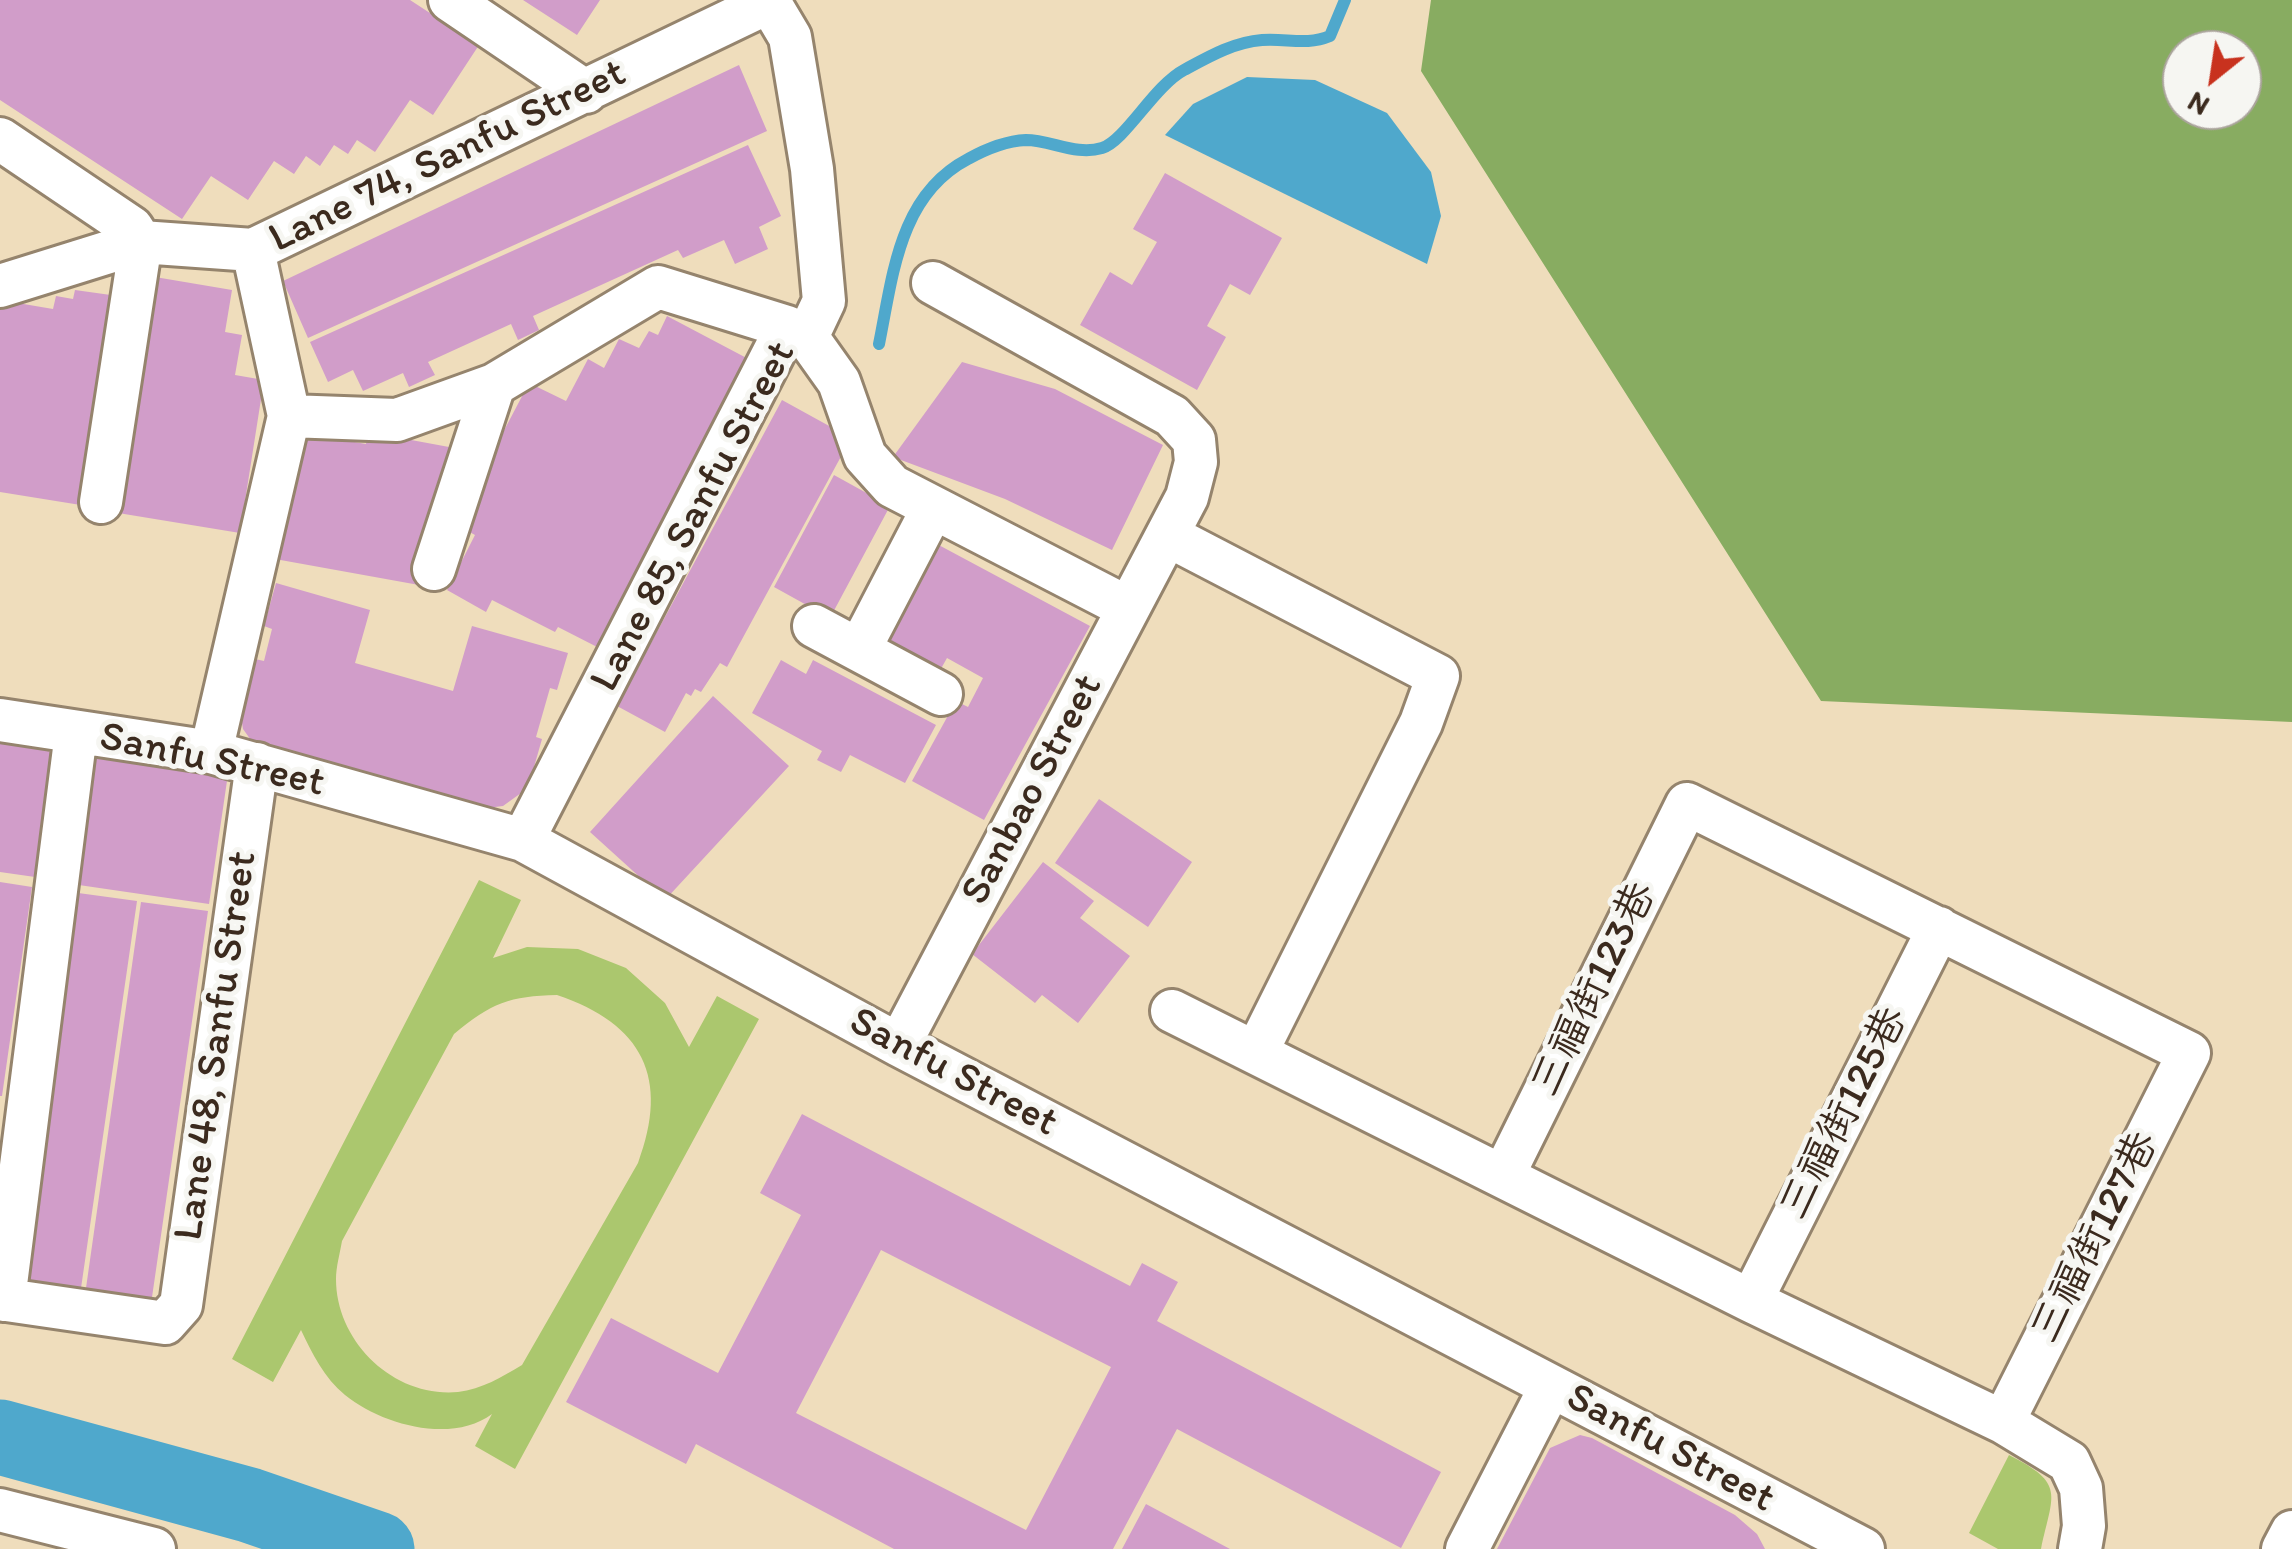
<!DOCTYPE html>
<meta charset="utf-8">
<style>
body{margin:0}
#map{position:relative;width:2292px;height:1549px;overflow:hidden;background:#efddbc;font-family:Itim,sans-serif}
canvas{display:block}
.north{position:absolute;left:2162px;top:30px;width:100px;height:100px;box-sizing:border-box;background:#f6f6f2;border:2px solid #aba49d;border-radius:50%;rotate:210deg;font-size:28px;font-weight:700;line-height:40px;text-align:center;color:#3b2a1e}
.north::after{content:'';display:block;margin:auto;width:35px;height:45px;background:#c8321e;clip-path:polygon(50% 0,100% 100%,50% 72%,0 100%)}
</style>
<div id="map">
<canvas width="2292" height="1549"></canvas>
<div class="north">N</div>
</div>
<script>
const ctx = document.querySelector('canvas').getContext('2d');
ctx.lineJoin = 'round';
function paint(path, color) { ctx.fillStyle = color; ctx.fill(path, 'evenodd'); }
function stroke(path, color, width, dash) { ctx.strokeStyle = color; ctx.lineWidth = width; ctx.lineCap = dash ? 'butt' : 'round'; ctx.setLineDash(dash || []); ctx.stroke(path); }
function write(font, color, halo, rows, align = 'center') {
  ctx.font = font + ' Itim,"LXGW WenKai TC",sans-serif'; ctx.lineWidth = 10; ctx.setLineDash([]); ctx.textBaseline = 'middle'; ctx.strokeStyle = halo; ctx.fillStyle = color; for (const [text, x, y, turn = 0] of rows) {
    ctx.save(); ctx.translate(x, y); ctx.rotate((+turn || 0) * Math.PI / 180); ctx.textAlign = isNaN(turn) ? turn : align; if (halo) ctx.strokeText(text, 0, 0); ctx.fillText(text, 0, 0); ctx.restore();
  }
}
const green = new Path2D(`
 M 479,880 L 521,900 L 493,958 L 527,947 L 578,949 L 626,968 L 665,1003 L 689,1047 L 717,996 L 759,1019 L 515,1469 L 475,1446 L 492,1414 C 452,1444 382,1425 345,1395 C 324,1378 312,1353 301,1330 L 273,1382 L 232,1359 ZM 557,995 C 643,1024 670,1078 638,1163 L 522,1365 C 502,1377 482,1389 458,1392 C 394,1398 336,1342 336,1279 C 336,1267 340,1253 342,1241 L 454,1034 C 491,1003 510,996 557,995 Z
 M 2009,1455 C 2066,1484 2053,1493 2041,1549 L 1998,1549 L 1969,1533 Z`);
const forest = new Path2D(`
 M 1431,0 L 2292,0 L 2292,722 L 1821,701 L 1421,71 ZM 2182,50 L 2242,50 L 2242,110 L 2182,110 Z`);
const water = new Path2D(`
 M 1247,77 L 1315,80 L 1387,113 L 1431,172 L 1441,216 L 1427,264 L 1165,135 L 1193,104 Z`);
const stream = new Path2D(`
 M 879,344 C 893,275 899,195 968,159 C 986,149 1005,141 1026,140 C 1051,140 1076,156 1102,148 C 1125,141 1154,86 1184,70 C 1208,57 1234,42 1262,40 C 1287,38 1306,46 1330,36 L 1345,0`);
const river = new Path2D(`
 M 0,1437 L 249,1505 L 377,1549`);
const building = new Path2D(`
 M 0,0 L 410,0 L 479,45 L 433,115 L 410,100 L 375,152 L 357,140 L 348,154 L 334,145 L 320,166 L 306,156 L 294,174 L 274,161 L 248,200 L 211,176 L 182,219 L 0,100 Z
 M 523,0 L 600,0 L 577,35 Z
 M 739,65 L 767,131 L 308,338 L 283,281 Z
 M 748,145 L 781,216 L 759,227 L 768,249 L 735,264 L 724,240 L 683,258 L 678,250 L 533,316 L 539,330 L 518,340 L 511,324 L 428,362 L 435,375 L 409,387 L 403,373 L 363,391 L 353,370 L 328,382 L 310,342 Z
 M 1165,173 L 1282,238 L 1250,295 L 1230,284 L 1207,326 L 1226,337 L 1197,390 L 1080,325 L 1110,272 L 1132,285 L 1157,242 L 1133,229 Z
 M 155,277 L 232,290 L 225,332 L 242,335 L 235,375 L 264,380 L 240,533 L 106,511 Z
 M 75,290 L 125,297 L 93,507 L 0,492 L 0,300 L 53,309 L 56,296 L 73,299 Z
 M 667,316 L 756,363 L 603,650 L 558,627 L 555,632 L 492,600 L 486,612 L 447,590 L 475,535 L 462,528 L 487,482 L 479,478 L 529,383 L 566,401 L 588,359 L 604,368 L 619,339 L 639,348 L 649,331 L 658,335 Z
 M 962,362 L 1055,389 L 1163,445 L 1112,550 L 1005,499 L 893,457 Z
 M 782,400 L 851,438 L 727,667 L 720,663 L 701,692 L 695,689 L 691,696 L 686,693 L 665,732 L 617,706 Z
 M 368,432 L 449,447 L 436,520 L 430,519 L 419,585 L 275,559 L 296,443 L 314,435 L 366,444 Z
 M 834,475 L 890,506 L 830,618 L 774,587 Z
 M 935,543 L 1090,626 L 984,820 L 912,781 L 956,701 L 968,707 L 983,678 L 947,658 L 938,674 L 880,642 Z
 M 276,583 L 370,610 L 355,663 L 453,691 L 472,626 L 568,653 L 557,690 L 550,688 L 536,737 L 542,739 L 528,788 L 503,806 L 487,808 L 253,743 L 243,729 L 240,711 L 255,659 L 264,661 L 272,629 L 264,626 Z
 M 781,660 L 806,674 L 813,660 L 936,725 L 905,783 L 850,755 L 841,772 L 817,760 L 822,751 L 752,713 Z
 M 713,696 L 789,766 L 665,900 L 590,832 Z
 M 0,739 L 53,746 L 35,877 L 0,872 Z
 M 90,753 L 228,774 L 209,904 L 72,884 Z
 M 1099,799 L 1192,862 L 1148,927 L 1055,863 Z
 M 1043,862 L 1094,901 L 1080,918 L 1130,956 L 1078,1023 L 1042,995 L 1035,1003 L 972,954 Z
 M 0,882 L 32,887 L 2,1096 L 0,1096 Z
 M 71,892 L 137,901 L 79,1302 L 13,1292 Z
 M 141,902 L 208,911 L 150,1311 L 84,1302 Z
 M 802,1114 L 1130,1286 L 1142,1263 L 1178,1282 L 1157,1321 L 1441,1472 L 1401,1548 L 1177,1429 L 1113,1549 L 894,1549 L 696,1444 L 686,1464 L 566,1402 L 611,1318 L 718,1373 L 801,1215 L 760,1193 ZM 881,1250 L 1111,1367 L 1026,1530 L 796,1413 Z
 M 1580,1435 L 1592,1438 L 1735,1515 L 1757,1534 L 1765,1549 L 1497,1549 L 1550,1448 Z
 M 1146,1504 L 1230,1549 L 1122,1549 Z`);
const minor = new Path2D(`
 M 450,0 L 586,92
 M 768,0 L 790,37 L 812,169 L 824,301 L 807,337
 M 0,139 L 132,228 L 141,242 L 101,502
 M 253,250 L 289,416
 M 0,286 L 141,242 L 253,250 L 769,2
 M 1167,535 L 1438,676 L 1421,723 L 1256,1053
 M 434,569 L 494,385
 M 814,626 L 941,694
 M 859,650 L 933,508
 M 0,720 L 211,752 L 523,840 L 899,1045 L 1863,1549
 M 211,752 L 289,416 L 397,420 L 494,385 L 658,287 L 787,327
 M 523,840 L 787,327 L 807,337 L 839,382 L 865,456 L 892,486 L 1128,608
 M 1172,1011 L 1751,1301 L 2003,1422 L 2069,1462 L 2081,1488 L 2084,1526 L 2080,1549
 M 899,1045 L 1187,497 L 1196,462 L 1194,440 L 1172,416 L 933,283
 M 1503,1176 L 1687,804 L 2189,1053 L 2003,1422
 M 0,1299 L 165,1323 L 181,1305 L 257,764
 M 4,1300 L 76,733
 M 1751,1301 L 1939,928
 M 0,1510 L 154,1549
 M 1467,1549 L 1551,1386
 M 2283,1549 L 2292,1532`);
const streetNames = [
 ["Lane 74, Sanfu Street",448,157,-26],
 ["Lane 85, Sanfu Street",694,517,-62],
 ["Sanfu Street",212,761,12],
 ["Sanbao Street",1033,790,-62],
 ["三福街123巷",1595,990,-64],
 ["Lane 48, Sanfu Street",217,1046,-82],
 ["Sanfu Street",953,1073,28],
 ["三福街125巷",1845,1114,-63],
 ["三福街127巷",2096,1238,-63],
 ["Sanfu Street",1670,1449,28]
];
paint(green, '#abc76e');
paint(forest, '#88ac61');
paint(water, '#4fa8cc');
stroke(stream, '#4fa8cc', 12);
stroke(river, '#4fa8cc', 75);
paint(building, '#d19dc9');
stroke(minor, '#95846d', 48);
stroke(minor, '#fff', 42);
write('42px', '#3b2a1e', '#f6f6f2', streetNames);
</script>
